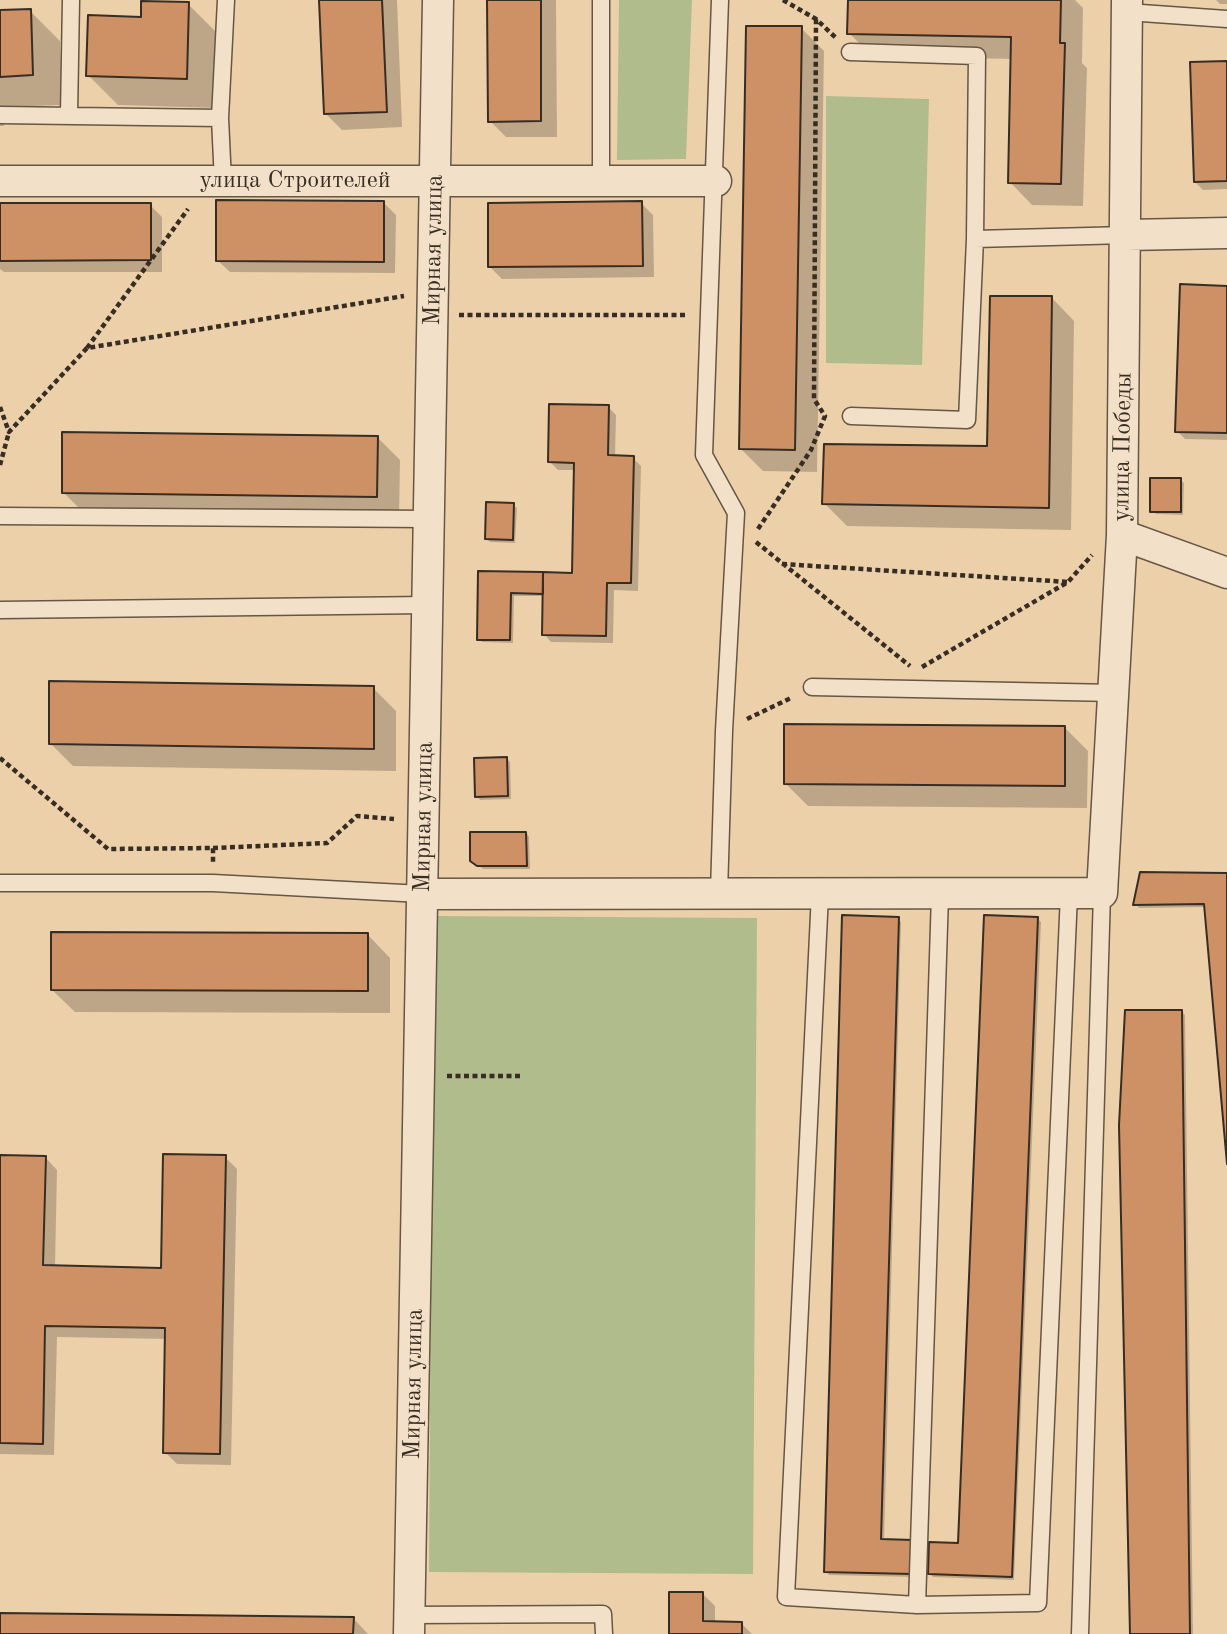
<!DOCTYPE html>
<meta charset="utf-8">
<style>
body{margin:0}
canvas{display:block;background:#ecd0aa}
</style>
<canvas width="1227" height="1634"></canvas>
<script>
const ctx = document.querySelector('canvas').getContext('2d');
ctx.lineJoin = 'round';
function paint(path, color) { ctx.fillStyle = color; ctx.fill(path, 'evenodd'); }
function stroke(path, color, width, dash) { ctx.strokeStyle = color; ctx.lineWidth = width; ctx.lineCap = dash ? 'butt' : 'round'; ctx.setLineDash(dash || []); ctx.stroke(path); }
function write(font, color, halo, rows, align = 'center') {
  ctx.font = font + ' "Old Standard TT",serif'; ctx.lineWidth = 5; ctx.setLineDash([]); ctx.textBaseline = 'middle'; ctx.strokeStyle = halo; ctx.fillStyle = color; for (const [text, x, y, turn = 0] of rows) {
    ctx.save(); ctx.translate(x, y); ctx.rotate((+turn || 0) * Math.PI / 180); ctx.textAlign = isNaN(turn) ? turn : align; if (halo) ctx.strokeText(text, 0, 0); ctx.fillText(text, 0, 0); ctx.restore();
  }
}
const green = new Path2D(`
 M 619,0 L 692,0 L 686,159 L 617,160 Z
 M 826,96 L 929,99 L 922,365 L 826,363 Z
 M 433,916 L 757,918 L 753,1574 L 429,1572 Z`);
const shadow = new Path2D(`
 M 321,0 L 397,0 L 402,127 L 342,130 L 326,114 Z
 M 489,0 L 556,0 L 557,137 L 506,137 L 490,121 Z
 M 850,0 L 1075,0 L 1083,8 L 1082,63 L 1087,68 L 1083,206 L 1032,205 L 1010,182 L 1013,59 L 872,56 L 849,33 Z
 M 1216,0 L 1227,0 L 1227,4 L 1220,4 Z
 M 188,4 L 218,34 L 216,108 L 118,105 L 88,75 Z
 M 30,11 L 60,41 L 62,105 L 3,107 L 4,126 L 0,126 L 0,12 Z
 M 801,28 L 824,51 L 817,472 L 763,471 L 740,448 Z
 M 1227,63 L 1227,189 L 1203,190 L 1195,182 Z
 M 384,203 L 396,215 L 395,273 L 230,272 L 217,260 Z
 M 641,203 L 653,215 L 654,277 L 502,279 L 490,267 Z
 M 0,205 L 150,205 L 162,217 L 162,272 L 4,272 L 0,269 Z
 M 1227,287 L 1227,440 L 1185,439 L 1177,431 Z
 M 1052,298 L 1074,321 L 1071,530 L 847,526 L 824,503 L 989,448 Z
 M 608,407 L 616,415 L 615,457 L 633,458 L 641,466 L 638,591 L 614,590 L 613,643 L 551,642 L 544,634 L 544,596 L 514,596 L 513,643 L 482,642 L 479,639 L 480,573 L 573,575 L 576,470 L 558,470 L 550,462 Z
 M 377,437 L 400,460 L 399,519 L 86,515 L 63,492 Z
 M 1180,480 L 1184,483 L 1183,515 L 1156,514 L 1152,511 Z
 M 513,505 L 517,508 L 515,543 L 490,542 L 487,539 Z
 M 373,688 L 396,711 L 396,771 L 73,766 L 50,743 Z
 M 1065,728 L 1088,751 L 1087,808 L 808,806 L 785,783 Z
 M 507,759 L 510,762 L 511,799 L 480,800 L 477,796 Z
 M 526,833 L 529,837 L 530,869 L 483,869 L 472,860 Z
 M 1227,875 L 1227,1152 L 1206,907 L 1139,908 L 1135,904 Z
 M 898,919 L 901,922 L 884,1541 L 915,1577 L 829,1575 L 826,1571 Z
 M 1038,919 L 1041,922 L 1014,1580 L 933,1577 L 930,1573 L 960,1545 Z
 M 368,935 L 390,958 L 390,1013 L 75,1012 L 52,990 Z
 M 1181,1011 L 1185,1015 L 1193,1634 L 1132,1634 Z
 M 0,1157 L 45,1157 L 57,1170 L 55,1267 L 162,1269 L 225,1157 L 237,1169 L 231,1465 L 177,1464 L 165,1452 L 167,1339 L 57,1337 L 54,1455 L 0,1454 Z
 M 703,1594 L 715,1606 L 715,1623 L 741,1623 L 752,1634 L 670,1634 Z
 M 0,1615 L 353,1618 L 368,1634 L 0,1634 Z`);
const building = new Path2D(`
 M 319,0 L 382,0 L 387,112 L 324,114 Z
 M 487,0 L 541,0 L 541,121 L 488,122 Z
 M 848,0 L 1061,0 L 1060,43 L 1065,43 L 1061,184 L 1008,183 L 1011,37 L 847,34 Z
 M 141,1 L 189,2 L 187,79 L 86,76 L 88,15 L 141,17 Z
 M 31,9 L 33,75 L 0,77 L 0,10 Z
 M 746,26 L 802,26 L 795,450 L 739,449 Z
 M 1227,61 L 1227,181 L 1194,182 L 1190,62 Z
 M 216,200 L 384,201 L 384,262 L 216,261 Z
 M 642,201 L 643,266 L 488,267 L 488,203 Z
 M 0,203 L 151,203 L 151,260 L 0,261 Z
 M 1180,284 L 1227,286 L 1227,433 L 1175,432 Z
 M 990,296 L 1052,296 L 1049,508 L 822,504 L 824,444 L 987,446 Z
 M 549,404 L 609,405 L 608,455 L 634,456 L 631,583 L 607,583 L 606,636 L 542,635 L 543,572 L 572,573 L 574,463 L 548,462 Z
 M 62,432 L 378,436 L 377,497 L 62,493 Z
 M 1150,478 L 1181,478 L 1181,512 L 1150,512 Z
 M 486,502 L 514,503 L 513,540 L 485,539 Z
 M 478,571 L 543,572 L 543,594 L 511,593 L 510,640 L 477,640 Z
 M 49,681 L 374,686 L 374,749 L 49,744 Z
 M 784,724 L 1065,726 L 1065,786 L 784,784 Z
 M 507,757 L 508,796 L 475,797 L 474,758 Z
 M 470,832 L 526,832 L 527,866 L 477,866 L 470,861 Z
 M 1140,872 L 1227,873 L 1227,1164 L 1204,904 L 1133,905 Z
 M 842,915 L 899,917 L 881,1539 L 913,1540 L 912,1574 L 824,1572 Z
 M 984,915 L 1038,917 L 1012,1577 L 928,1574 L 929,1542 L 958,1543 Z
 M 51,932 L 368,933 L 368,991 L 51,990 Z
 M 1125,1010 L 1182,1010 L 1190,1634 L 1130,1634 L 1119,1125 Z
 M 163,1154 L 226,1155 L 220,1454 L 163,1453 L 165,1328 L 45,1326 L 43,1444 L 0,1443 L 0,1155 L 46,1156 L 43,1265 L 161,1268 Z
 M 669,1592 L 703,1592 L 703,1621 L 742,1622 L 742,1634 L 669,1634 Z
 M 0,1613 L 354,1617 L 353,1634 L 0,1634 Z`);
const path = new Path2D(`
 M 783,0 L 816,19 L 836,38
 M 459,315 L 688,315
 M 87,348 L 188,209
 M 0,407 L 9,432 L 87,348 L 404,296
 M 0,465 L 9,432
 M 758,529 L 811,450 L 825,416 L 814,399 L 816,19
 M 756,542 L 910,666
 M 782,564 L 1068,582
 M 922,667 L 1068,582 L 1092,555
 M 747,719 L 793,697
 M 0,758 L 108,849 L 213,848 L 213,863
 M 213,848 L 327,843 L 357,816 L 394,819
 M 447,1076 L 521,1076`);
const service = new Path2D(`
 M 1127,12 L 1227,19
 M 850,52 L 977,56 L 975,239 L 967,420 L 851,416
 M 0,115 L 220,118
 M 69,115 L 71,0
 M 223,182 L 220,118 L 226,0
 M 601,182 L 601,0
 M 975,239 L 1127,235
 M 0,516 L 429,519
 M 0,610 L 427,605
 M 812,687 L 1115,693
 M 0,883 L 213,883 L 422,894
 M 719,892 L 724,731 L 736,513 L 704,455 L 720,0
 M 820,894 L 786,1597 L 917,1605
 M 940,895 L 917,1605 L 1038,1603 L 1069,894
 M 410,1615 L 603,1614 L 604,1634
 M 1080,1634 L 1102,893`);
const minor = new Path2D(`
 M 0,181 L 716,181
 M 1127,235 L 1227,233
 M 1122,535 L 1227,573
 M 422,894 L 1102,893 L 1122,535 L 1127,0
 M 409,1634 L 438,0`);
const streetNames = [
 ["улица Строителей",295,181],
 ["Мирная улица",434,250,-89],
 ["улица Победы",1123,447,-89],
 ["Мирная улица",424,817,-89],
 ["Мирная улица",414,1384,-89]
];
paint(green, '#b1bc8d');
paint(shadow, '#0003');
paint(building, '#ce9166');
stroke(building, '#382d23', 2);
stroke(service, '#655645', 19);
stroke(minor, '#655645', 33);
stroke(path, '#382d23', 4.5, [5, 3.5]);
stroke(service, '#f3e0c8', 16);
stroke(minor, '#f3e0c8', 30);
write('24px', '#382d23', '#f3e0c8', streetNames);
</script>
